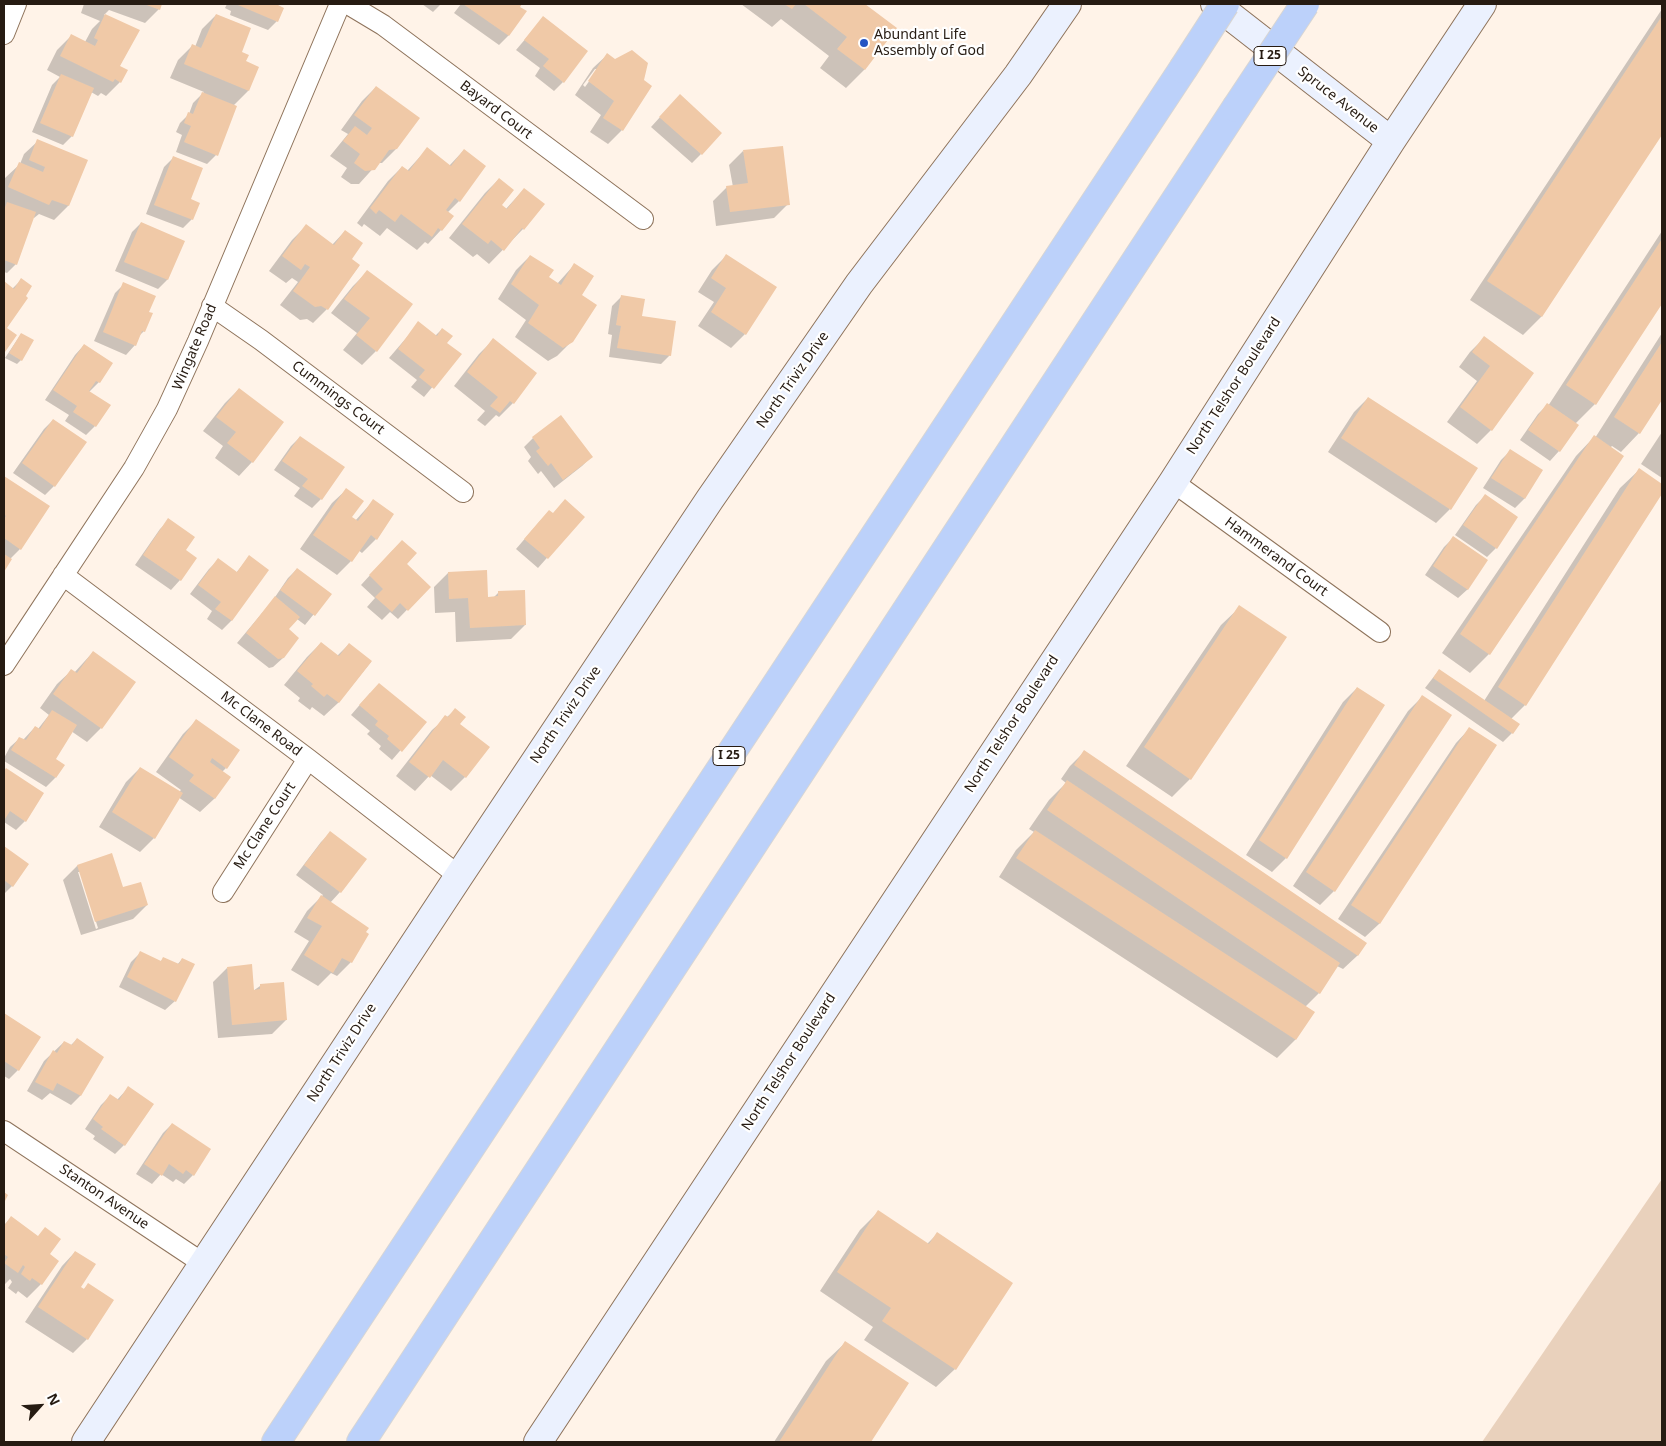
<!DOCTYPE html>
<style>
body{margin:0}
#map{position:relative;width:1666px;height:1446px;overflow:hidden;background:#fff3e8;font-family:"Noto Sans",sans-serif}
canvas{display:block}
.frame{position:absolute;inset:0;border:5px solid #261b12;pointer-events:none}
.north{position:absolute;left:15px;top:1381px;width:50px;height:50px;-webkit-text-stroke:4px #fff;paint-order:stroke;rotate:64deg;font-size:14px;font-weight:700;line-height:20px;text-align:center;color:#261b12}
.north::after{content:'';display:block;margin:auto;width:18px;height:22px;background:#261b12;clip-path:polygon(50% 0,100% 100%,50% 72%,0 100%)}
</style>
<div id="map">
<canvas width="1666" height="1446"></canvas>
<div class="frame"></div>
<div class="north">N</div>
</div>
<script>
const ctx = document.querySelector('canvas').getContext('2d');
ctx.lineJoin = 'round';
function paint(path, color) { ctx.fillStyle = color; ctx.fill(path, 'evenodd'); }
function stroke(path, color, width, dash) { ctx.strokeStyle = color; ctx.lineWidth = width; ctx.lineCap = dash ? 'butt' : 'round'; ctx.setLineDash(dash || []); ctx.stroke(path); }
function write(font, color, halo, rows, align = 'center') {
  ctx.font = font + ' "Noto Sans",sans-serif'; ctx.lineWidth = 4.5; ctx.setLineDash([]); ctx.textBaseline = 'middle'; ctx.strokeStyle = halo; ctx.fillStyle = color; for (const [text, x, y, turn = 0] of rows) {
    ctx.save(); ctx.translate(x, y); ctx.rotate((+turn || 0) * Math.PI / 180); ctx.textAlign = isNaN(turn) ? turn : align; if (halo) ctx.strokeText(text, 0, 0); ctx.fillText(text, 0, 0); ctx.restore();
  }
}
const green = new Path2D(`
 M 1662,1179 L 1662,1442 L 1482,1442 Z`);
const shadow = new Path2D(`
 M 84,4 L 161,4 L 159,9 L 145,23 L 109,10 L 104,15 L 138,31 L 119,67 L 120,82 L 106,96 L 101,93 L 98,96 L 91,92 L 72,136 L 63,145 L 32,132 L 52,85 L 60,77 L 47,70 L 57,50 L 71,36 L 85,42 L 92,29 L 100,21 L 81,13 Z
 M 227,4 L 277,4 L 277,21 L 268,30 L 230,15 L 231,11 L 225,8 Z
 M 422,4 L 441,4 L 433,12 Z
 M 461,4 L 521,4 L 518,7 L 525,12 L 508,36 L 499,45 L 454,13 Z
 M 741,4 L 863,4 L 896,29 L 864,70 L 846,88 L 820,68 L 829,56 L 781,19 L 772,27 Z
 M 1662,9 L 1662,133 L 1541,317 L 1523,335 L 1470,300 Z
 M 216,15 L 244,62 L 257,67 L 248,91 L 233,106 L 216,155 L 207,164 L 176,152 L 182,135 L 176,132 L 180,123 L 189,114 L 193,103 L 204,92 L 170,78 L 178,60 L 192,46 L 195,47 L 202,29 Z
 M 543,18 L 563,82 L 554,91 L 535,76 L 540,68 L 516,50 Z
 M 607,55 L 650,86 L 622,130 L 608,144 L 590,132 L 601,115 L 575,95 L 593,68 ZM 595,69 L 598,69 L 585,87 L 583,85 Z
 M 376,87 L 396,149 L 382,163 L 378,163 L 359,184 L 351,184 L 341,177 L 347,168 L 330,156 L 348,134 L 341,130 L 362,101 Z
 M 671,105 L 701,154 L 692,163 L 651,127 Z
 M 38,141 L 86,161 L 68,206 L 54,220 L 39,214 L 34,218 L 33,217 L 16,264 L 7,273 L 4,272 L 4,181 L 5,178 L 20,164 L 24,154 Z
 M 427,149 L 449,166 L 464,150 L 459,201 L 447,213 L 441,230 L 428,244 L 425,242 L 417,250 L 387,228 L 380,236 L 364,224 L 362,227 L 357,223 L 388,181 L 402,167 L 407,171 Z
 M 743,151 L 788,204 L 774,218 L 716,226 L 713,201 L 727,187 L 733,187 L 729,165 Z
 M 173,158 L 189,200 L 192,219 L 183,228 L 146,214 L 164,167 Z
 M 499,179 L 500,205 L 505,210 L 524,189 L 543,204 L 523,229 L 489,264 L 477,254 L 473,257 L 449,238 L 485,193 Z
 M 141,223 L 183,241 L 167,280 L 158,289 L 115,271 L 132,232 Z
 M 306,226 L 332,245 L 345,231 L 350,259 L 359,266 L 327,309 L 313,323 L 307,319 L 300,320 L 280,305 L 298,282 L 292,278 L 286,283 L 269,271 L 292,240 Z
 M 1662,231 L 1662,302 L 1595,404 L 1575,424 L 1577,426 L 1559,451 L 1550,461 L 1520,440 L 1538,414 L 1547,405 L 1548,406 Z
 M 530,256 L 548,278 L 557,284 L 574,265 L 580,295 L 572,341 L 557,356 L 548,361 L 515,337 L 526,320 L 498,299 L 516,270 Z
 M 726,256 L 745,334 L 731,348 L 698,326 L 714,302 L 698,292 L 712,270 Z
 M 367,272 L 376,351 L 362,365 L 343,350 L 357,333 L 331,313 L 353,286 Z
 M 21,280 L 5,329 L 15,336 L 4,351 L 4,283 L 12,289 Z
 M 124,284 L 148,313 L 144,331 L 138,337 L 135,345 L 126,355 L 94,341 L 115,293 Z
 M 621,297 L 641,317 L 670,355 L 661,364 L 609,357 L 612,335 L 608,334 L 612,306 Z
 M 419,323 L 435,336 L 442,329 L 446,343 L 460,354 L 424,397 L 411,387 L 417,380 L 389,358 Z
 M 1662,333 L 1662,397 L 1639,433 L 1621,452 L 1612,446 L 1610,448 L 1622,456 L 1489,654 L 1470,673 L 1442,653 L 1576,456 L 1594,437 L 1595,438 Z
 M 21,334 L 21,360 L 17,364 L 5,358 Z
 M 1484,338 L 1532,374 L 1491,430 L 1477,444 L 1447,422 L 1477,381 L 1459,367 L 1470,352 Z
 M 493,340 L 535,374 L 513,403 L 499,417 L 496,415 L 485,426 L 477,420 L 485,411 L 454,386 L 479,354 Z
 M 84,345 L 99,382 L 89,392 L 95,426 L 86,435 L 65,421 L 69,415 L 45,400 L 75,355 Z
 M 239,389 L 252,462 L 239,476 L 215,458 L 223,446 L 203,431 L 225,403 Z
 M 1368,398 L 1450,509 L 1436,523 L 1328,452 L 1354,412 Z
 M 53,420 L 54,486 L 45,495 L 13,473 L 44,429 Z
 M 1662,432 L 1662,478 L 1641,464 Z
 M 300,437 L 321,499 L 312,508 L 294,496 L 300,488 L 274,470 L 291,446 Z
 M 533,438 L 591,457 L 582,466 L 554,488 L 541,471 L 538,474 L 528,461 L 531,457 L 524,447 Z
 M 1510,451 L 1541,471 L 1524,499 L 1515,508 L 1483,488 L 1501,460 Z
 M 1639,470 L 1662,485 L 1662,492 L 1525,705 L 1511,719 L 1512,733 L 1503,742 L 1425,688 L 1439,670 L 1484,701 L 1620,488 Z
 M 4,477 L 48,506 L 20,549 L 10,559 L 4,570 Z
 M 346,490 L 350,518 L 355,521 L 373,501 L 376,539 L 362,553 L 358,550 L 351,561 L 337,575 L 300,549 L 332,503 Z
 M 1485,496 L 1496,548 L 1487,557 L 1455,535 L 1476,505 Z
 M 552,514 L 583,517 L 538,568 L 516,549 L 540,521 Z
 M 169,520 L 185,551 L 180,580 L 171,590 L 135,565 L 160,529 Z
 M 1453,538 L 1468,589 L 1458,598 L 1425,575 L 1444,547 Z
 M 393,550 L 429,587 L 398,619 L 390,612 L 382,620 L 367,607 L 375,598 L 361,585 Z
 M 249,557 L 267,570 L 231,621 L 222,630 L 207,619 L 212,611 L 190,594 L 209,569 L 218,560 L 236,573 Z
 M 297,569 L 330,594 L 305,625 L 297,619 L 288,629 L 283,658 L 273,667 L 269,668 L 237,643 L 273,600 L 288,578 Z
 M 448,573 L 487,598 L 493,598 L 498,593 L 525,625 L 511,639 L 456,642 L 455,612 L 435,613 L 434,587 Z
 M 1240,607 L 1190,779 L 1172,797 L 1126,766 L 1221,625 Z
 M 321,643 L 337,656 L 349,644 L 371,662 L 338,703 L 324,716 L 312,707 L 310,710 L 298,701 L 300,698 L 284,685 L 307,657 Z
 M 93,652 L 134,682 L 101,728 L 87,742 L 71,731 L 54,760 L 55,778 L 46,787 L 4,761 L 4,758 L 10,747 L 20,738 L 23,740 L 35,727 L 38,729 L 49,715 L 40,708 L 57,684 L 71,671 L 74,673 Z
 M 1357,688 L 1286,858 L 1272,872 L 1246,855 L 1343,702 Z
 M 370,693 L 425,722 L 392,760 L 379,749 L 381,746 L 367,734 L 370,731 L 351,715 Z
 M 1422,697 L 1334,891 L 1320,905 L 1293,886 L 1408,711 Z
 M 455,710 L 458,724 L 488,747 L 465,777 L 451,791 L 430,775 L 415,791 L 396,776 L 432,730 Z
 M 197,720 L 226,768 L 222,772 L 229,777 L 214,799 L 200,812 L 178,797 L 154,838 L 140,852 L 99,827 L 126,782 L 140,768 L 179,792 L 181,790 L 156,772 L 183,734 Z
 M 1469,729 L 1495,745 L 1379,924 L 1365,937 L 1338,919 L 1456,743 Z
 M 1084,752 L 1365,944 L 1357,956 L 1343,969 L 1337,966 L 1319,993 L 1305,1007 L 1313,1012 L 1295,1040 L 1277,1058 L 999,877 L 1016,850 L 1034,832 L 1029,829 L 1049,800 L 1066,783 L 1061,779 L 1070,766 Z
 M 6,769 L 25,821 L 16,830 L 4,822 L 4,772 Z
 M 330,833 L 365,859 L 340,892 L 330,903 L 351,962 L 337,976 L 331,973 L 318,986 L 291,970 L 309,941 L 294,932 L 307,911 L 323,895 L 296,875 L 321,842 Z
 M 4,848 L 27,864 L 12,886 L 4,894 Z
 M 111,855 L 123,889 L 147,905 L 133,919 L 81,935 L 63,880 L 77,866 ZM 78,872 L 80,872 L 98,928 L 96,929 Z
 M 140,953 L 160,962 L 164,958 L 177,965 L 182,959 L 193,965 L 175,1001 L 165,1010 L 119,987 L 131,962 Z
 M 227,968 L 253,991 L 260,986 L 286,1020 L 272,1034 L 218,1038 L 213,982 Z
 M 4,1015 L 39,1037 L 18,1070 L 9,1079 L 4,1076 Z
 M 77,1039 L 102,1057 L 80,1096 L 71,1105 L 50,1093 L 42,1100 L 27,1091 L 44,1061 L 64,1042 L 70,1046 Z
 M 128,1088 L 124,1145 L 115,1154 L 93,1139 L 95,1136 L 85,1129 L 101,1105 L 110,1096 L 117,1100 Z
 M 172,1124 L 193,1175 L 184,1184 L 176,1179 L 173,1182 L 161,1174 L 152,1184 L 136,1174 L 163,1133 Z
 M 878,1212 L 927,1244 L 937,1234 L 955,1369 L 936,1387 L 864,1340 L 873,1327 L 820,1291 L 860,1230 Z
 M 11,1218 L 37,1237 L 48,1254 L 41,1284 L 27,1298 L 18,1291 L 16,1294 L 8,1288 L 12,1282 L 10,1279 L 4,1285 L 4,1225 Z
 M 75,1252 L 80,1287 L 83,1290 L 88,1285 L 87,1339 L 73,1353 L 25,1322 L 62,1266 Z
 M 845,1343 L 907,1383 L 869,1442 L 774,1442 L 826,1361 Z`);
const building = new Path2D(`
 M 144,4 L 162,4 L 160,10 Z
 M 239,4 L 279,4 L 278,5 L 284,8 L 278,22 L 238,5 Z
 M 463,4 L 522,4 L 520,7 L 527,11 L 509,36 Z
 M 784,4 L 796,4 L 792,9 Z
 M 804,4 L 865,4 L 897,28 L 865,70 L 837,49 L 847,37 Z
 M 105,14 L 140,30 L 120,66 L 128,70 L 121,83 L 115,79 L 113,82 L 60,56 L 71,34 L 95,46 L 98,40 L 94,38 Z
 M 216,14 L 251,28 L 242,52 L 249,55 L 246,61 L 259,67 L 249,91 L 184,64 L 192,44 L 201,48 Z
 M 543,16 L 588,51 L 564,83 L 543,66 L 549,59 L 524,40 Z
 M 1662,16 L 1662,135 L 1542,317 L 1487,281 Z
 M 632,50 L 648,63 L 644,80 L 652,86 L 623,131 L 603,118 L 614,101 L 588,81 L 607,53 L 615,59 Z
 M 61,74 L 94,88 L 73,137 L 40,123 Z
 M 376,86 L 420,118 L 397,149 L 389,150 L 375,170 L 365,171 L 354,163 L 360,154 L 343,141 L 355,126 L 367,135 L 372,128 L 354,115 Z
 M 202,92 L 237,106 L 218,156 L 184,142 L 191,126 L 184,123 L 188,112 L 193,114 Z
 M 680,94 L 722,133 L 702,155 L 659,117 Z
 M 37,139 L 88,160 L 69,206 L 52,200 L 49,205 L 8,187 L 19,162 L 43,172 L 45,167 L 29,160 Z
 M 783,146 L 790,205 L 730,212 L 726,186 L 748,183 L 743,150 Z
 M 427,147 L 451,166 L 464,149 L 486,166 L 460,202 L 455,198 L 446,210 L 454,216 L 442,231 L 438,228 L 432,237 L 401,214 L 395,222 L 379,210 L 376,214 L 370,208 L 402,166 L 409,171 Z
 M 173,156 L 203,168 L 191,199 L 200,203 L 193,220 L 154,205 Z
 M 499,178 L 514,190 L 502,205 L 507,209 L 524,188 L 545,204 L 524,230 L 522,228 L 504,251 L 491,240 L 488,244 L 462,224 Z
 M 7,202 L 36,212 L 17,265 L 4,260 L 4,210 Z
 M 141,222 L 185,241 L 168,280 L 124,262 Z
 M 306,224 L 334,245 L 345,230 L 363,243 L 352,259 L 360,265 L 328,310 L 321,306 L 315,307 L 293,291 L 310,267 L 305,264 L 301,270 L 282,256 Z
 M 1662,239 L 1662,304 L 1596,405 L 1566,385 Z
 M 726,254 L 777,287 L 746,335 L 711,312 L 726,288 L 711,278 Z
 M 530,255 L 554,270 L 549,277 L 561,285 L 574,263 L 594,276 L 582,295 L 597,305 L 573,342 L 563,348 L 528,323 L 539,305 L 511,284 Z
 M 367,270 L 413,304 L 377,352 L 356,335 L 370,318 L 344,299 Z
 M 21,278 L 32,286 L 26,296 L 28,298 L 7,328 L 17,335 L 5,352 L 4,281 L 14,289 Z
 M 123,282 L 156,296 L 149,312 L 153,313 L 145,332 L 142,331 L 136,346 L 103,332 Z
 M 621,295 L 645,299 L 642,316 L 676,321 L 671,356 L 617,348 L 621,326 L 616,325 Z
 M 418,321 L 437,336 L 442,328 L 453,336 L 447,343 L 462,354 L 434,389 L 419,377 L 425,370 L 398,349 Z
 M 21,333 L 34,340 L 22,361 L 9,353 Z
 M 1484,336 L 1534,373 L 1492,431 L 1460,407 L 1490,366 L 1472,352 Z
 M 493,338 L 537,373 L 514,404 L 510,401 L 500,413 L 490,406 L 498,397 L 467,372 Z
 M 1662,342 L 1662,400 L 1640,434 L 1614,417 Z
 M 84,344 L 113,363 L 100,383 L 96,381 L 89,391 L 111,405 L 96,427 L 73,412 L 77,406 L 53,390 Z
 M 239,388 L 284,422 L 253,463 L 227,443 L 236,432 L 216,417 Z
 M 1368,397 L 1478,468 L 1451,510 L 1341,438 Z
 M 1547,403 L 1579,425 L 1560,452 L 1528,430 Z
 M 561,415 L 593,457 L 563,480 L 551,463 L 548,466 L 536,451 L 540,448 L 532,437 Z
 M 53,419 L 87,442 L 55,487 L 22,463 Z
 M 1594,435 L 1624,456 L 1490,655 L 1460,634 Z
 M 300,436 L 345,467 L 322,500 L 302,486 L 308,479 L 282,461 Z
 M 1510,449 L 1543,470 L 1525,499 L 1491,478 Z
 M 1639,468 L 1662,484 L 1662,494 L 1526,706 L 1498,687 Z
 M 4,476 L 50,506 L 21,550 L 4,538 L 4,519 L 6,516 L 4,514 Z
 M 346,488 L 364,501 L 352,517 L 358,521 L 373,499 L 394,514 L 377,540 L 371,535 L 352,562 L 313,535 Z
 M 1485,494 L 1518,517 L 1497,549 L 1463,525 Z
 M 565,499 L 585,517 L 548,559 L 524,539 L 549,510 L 553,513 Z
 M 168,518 L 195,537 L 186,550 L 197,558 L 181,581 L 143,555 Z
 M 1453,536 L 1488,560 L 1468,590 L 1433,566 Z
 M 402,540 L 417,553 L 407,564 L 431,587 L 408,611 L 400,603 L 392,612 L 375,597 L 383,589 L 369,575 Z
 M 4,554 L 12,559 L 4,572 Z
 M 249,555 L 269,570 L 232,621 L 215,609 L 221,602 L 198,585 L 218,558 L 237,572 Z
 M 297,568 L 332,594 L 315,616 L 280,590 Z
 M 487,570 L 488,597 L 498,596 L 498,591 L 525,590 L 526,625 L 470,628 L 468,598 L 449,599 L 448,572 Z
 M 275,596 L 300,617 L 289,629 L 299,638 L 284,658 L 278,659 L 246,633 Z
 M 1239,605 L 1287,637 L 1191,780 L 1144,747 Z
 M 321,642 L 339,656 L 349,643 L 372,661 L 339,703 L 327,694 L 324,697 L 311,686 L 313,684 L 297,671 Z
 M 93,651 L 136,682 L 102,729 L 53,694 L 71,669 L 77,673 Z
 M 1439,669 L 1520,724 L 1513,734 L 1433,678 Z
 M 379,683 L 427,722 L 402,752 L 387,739 L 389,736 L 375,725 L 378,721 L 359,705 Z
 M 1357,687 L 1385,705 L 1287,859 L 1259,840 Z
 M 1422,695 L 1452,715 L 1335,892 L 1306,872 Z
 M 455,708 L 466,717 L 460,724 L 490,747 L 466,778 L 443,760 L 430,778 L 409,762 L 445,715 L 448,717 Z
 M 52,710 L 77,725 L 56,759 L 65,765 L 56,778 L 11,750 L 19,737 L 26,740 L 35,726 L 40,729 Z
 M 196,719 L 240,750 L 227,769 L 212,758 L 210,762 L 231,777 L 215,799 L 189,781 L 194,775 L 169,757 Z
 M 1469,727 L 1497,745 L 1380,924 L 1351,905 Z
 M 1084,750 L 1367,943 L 1358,956 L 1074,765 Z
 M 140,767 L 183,793 L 155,839 L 112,812 Z
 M 6,768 L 44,793 L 26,822 L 10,811 L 5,819 L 4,818 L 4,771 Z
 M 1067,780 L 1340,963 L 1320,994 L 1047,810 Z
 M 1035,830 L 1315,1012 L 1296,1040 L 1016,858 Z
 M 330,831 L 367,859 L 341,893 L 304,865 Z
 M 4,846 L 29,864 L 13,887 L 4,880 Z
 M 112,853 L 123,887 L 141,882 L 148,905 L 95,922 L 77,865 Z
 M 321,895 L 369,928 L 366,932 L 369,934 L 352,963 L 342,958 L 333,973 L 304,955 L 322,926 L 307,918 Z
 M 140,951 L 161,961 L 163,957 L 179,964 L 182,958 L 195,964 L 176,1002 L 127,977 Z
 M 252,964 L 254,990 L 260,989 L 260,984 L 284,982 L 287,1020 L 232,1025 L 227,967 Z
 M 4,1013 L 41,1037 L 19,1071 L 4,1061 Z
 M 77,1038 L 104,1057 L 81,1096 L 57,1083 L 53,1091 L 35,1082 L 53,1050 L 57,1053 L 64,1041 L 72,1045 Z
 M 128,1086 L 154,1104 L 125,1146 L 101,1129 L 103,1127 L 93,1119 L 110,1094 L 119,1100 Z
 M 172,1123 L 211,1149 L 194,1176 L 186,1170 L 183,1174 L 169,1164 L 162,1176 L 144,1164 Z
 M 4,1192 L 8,1195 L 4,1203 Z
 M 878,1210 L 929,1244 L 937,1232 L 1013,1283 L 956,1370 L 882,1321 L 891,1308 L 837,1272 Z
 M 11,1216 L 38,1236 L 45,1227 L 61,1239 L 50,1254 L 59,1261 L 42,1285 L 32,1278 L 30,1281 L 21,1274 L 25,1267 L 23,1265 L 18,1273 L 4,1263 L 8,1257 L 4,1254 L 4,1226 Z
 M 75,1251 L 96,1264 L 81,1287 L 84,1289 L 88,1283 L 114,1300 L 88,1340 L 38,1307 Z
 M 845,1341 L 909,1383 L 871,1442 L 779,1442 Z`);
const street = new Path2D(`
 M 348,4 L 383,25 L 643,219
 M 4,34 L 16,4
 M 212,306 L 261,340 L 463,492
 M 1173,482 L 1380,632
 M 63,575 L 308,759 L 459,876
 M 4,665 L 134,468 L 167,409 L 198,341 L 340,4
 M 223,892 L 308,759
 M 4,1131 L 204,1264`);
const secondary = new Path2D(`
 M 1215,4 L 1391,141
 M 86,1442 L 459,876 L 710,499 L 859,284 L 1018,75 L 1067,4
 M 538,1442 L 1173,482 L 1391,141 L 1482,4`);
const highway = new Path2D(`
 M 276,1442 L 1183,69
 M 361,1442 L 1236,108`);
const highwayBridge = new Path2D(`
 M 1183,69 L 1225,4
 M 1236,108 L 1305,4`);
const markers = [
 [864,43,5,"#2455c3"]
];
const shields = [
 [1270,56,32],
 [729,756,32]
];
const shieldNames = [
 ["I 25",1270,56],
 ["I 25",729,756]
];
const poiNames = [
 ["Abundant Life",874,35],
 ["Assembly of God",874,51]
];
const streetNames = [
 ["Spruce Avenue",1338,100,38],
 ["Bayard Court",496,110,37],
 ["Wingate Road",195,347,-67],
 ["North Triviz Drive",793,380,-55],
 ["North Telshor Boulevard",1234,386,-57],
 ["Cummings Court",338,398,37],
 ["Hammerand Court",1276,557,36],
 ["North Triviz Drive",566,715,-56],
 ["Mc Clane Road",261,724,37],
 ["North Telshor Boulevard",1012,724,-57],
 ["Mc Clane Court",265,826,-57],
 ["North Triviz Drive",342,1053,-57],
 ["North Telshor Boulevard",789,1062,-57],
 ["Stanton Avenue",104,1197,34]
];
paint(green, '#e9d1bc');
paint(shadow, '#0003');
paint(building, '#f0c9a7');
stroke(street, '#8e735b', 22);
stroke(secondary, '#8e735b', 30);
stroke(highway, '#d8d6d4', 30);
stroke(street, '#fff', 20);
stroke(secondary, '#ebf1fe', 28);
stroke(highway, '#bcd1fa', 28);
stroke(highwayBridge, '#d8d6d4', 30, []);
stroke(highwayBridge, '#bcd1fa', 28);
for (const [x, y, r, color] of markers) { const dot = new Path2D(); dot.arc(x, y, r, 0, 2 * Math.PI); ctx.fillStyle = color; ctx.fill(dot); stroke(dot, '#fff', 2); }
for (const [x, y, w] of shields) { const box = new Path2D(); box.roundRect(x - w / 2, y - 9.5, w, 19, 4); ctx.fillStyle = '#fff'; ctx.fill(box); stroke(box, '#261b12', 1); }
write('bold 12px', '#261b12', null, shieldNames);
write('14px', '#261b12', '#fff', poiNames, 'left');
write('14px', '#261b12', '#fff', streetNames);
</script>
